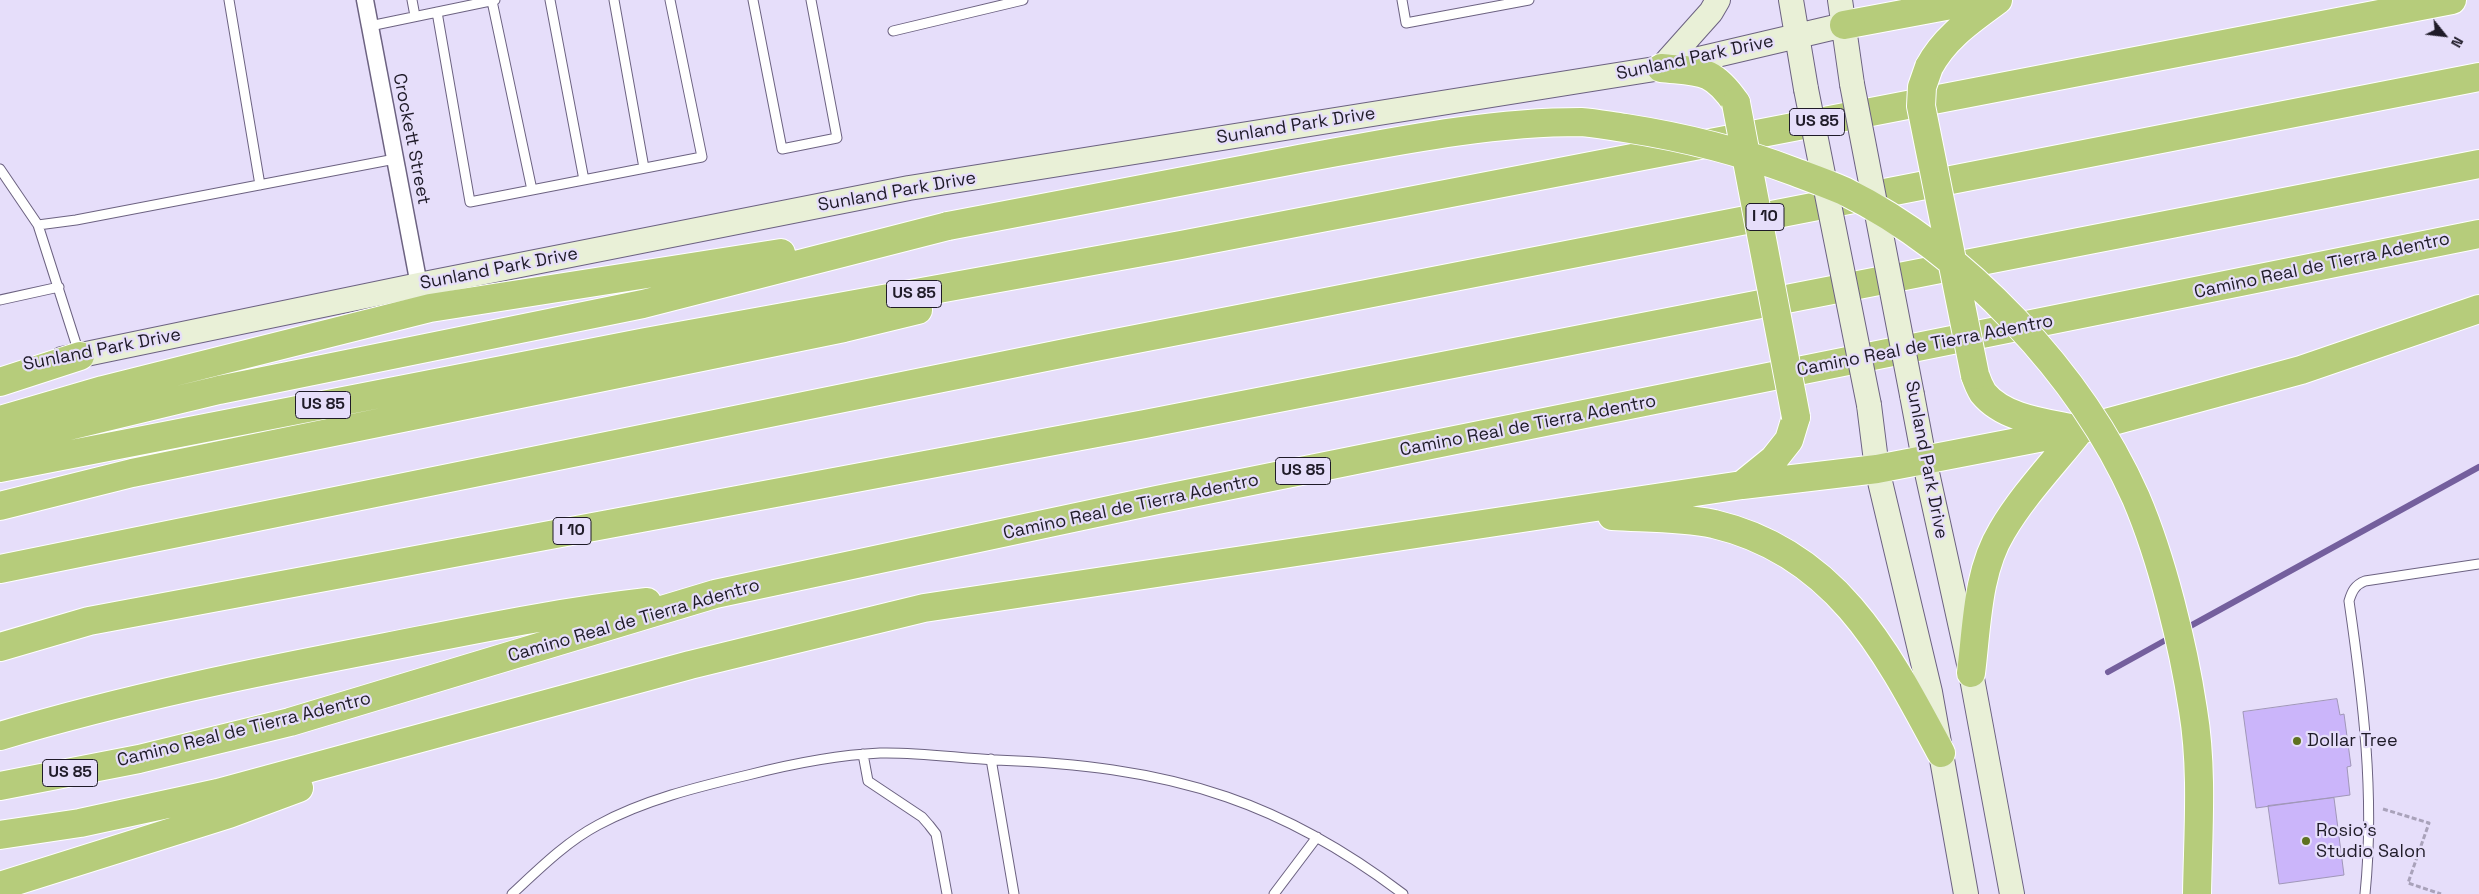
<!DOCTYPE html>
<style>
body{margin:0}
#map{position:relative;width:2479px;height:894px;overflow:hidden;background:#e6defa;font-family:"Space Grotesk",sans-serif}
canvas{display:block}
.north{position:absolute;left:2419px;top:10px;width:50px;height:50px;-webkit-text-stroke:4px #e6defa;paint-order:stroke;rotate:119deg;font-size:14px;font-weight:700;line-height:20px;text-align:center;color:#1f1b28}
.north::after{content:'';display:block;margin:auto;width:18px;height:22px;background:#1f1b28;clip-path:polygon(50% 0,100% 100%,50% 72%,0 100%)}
</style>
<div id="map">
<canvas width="2479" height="894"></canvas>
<div class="north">N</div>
</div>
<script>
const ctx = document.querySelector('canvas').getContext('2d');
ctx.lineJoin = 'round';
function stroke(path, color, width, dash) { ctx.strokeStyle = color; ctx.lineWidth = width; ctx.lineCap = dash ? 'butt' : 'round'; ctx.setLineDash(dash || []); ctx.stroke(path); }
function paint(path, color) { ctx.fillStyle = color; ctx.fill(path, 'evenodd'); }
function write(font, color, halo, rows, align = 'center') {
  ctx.font = font + ' "Space Grotesk",sans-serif'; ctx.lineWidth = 4.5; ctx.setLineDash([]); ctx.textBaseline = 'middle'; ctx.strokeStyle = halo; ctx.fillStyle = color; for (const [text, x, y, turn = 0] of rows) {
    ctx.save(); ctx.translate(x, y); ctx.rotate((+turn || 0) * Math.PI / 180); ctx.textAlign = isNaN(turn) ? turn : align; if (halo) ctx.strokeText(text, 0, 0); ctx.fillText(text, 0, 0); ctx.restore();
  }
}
const stream = new Path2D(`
 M 2183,630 L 2479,467
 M 2108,672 L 2173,636`);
const building = new Path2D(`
 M 2337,699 L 2340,715 L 2344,714 L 2351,766 L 2347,767 L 2350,795 L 2256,808 L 2243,712 Z
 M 2334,798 L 2344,875 L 2279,884 L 2268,806 Z`);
const path = new Path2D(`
 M 2383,809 L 2429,823 L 2408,883 L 2441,894`);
const lane = new Path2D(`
 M 229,0 L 260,185
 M 412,0 L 415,16
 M 550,0 L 584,180
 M 614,0 L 644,168
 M 753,0 L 782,149 L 837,138 L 811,0
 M 1402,0 L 1406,23 L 1529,0
 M 492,1 L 532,190
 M 437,12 L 470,202 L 702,157 L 670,0
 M 370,26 L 495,0
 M 893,31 L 1023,0
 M 0,169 L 38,225
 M 0,300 L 59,287
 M 79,353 L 38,225 L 76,220 L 395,159
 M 863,754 L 868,781 L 922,817 L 929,825 L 936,834 L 947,894
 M 991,759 L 1014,894
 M 512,894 C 539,869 566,842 598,825 C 644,800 697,787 748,775 C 791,764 836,755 880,753 C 919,752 957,758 996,760 C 1074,763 1152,771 1227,797 C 1291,819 1349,853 1403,894
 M 1274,894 L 1317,837
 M 2365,894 C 2375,796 2363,698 2349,601 C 2352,591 2355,585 2365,581 L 2479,564`);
const street = new Path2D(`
 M 365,0 L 419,285`);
const secondary = new Path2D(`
 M 1791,0 L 1806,89
 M 1840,0 L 1852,84
 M 1661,68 L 1711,12 L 1718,0
 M 62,359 L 419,285 L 909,188 L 1661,68 L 1844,25
 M 1912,395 L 1924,459 L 1971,673 L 2012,894
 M 1869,405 L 1877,469 L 1930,692 L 1966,894`);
const highway = new Path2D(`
 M 1844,25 L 1978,0
 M 1929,67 C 1945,37 1971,20 1998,0
 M 1661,68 C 1700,72 1712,68 1736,103
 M 0,382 L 80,356
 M 0,420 L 103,390 L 430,308 L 781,253
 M 0,445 L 36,434 L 219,390 L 643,304 L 948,226
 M 0,468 L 646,342 L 1181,245 L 2452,0
 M 1742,485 L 1774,459 L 1789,440 L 1796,417
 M 0,506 L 132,473 L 844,328 L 918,310
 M 1612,516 C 1646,518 1681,517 1714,524 C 1837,553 1887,652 1941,753
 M 0,569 L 1090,348 L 2479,77
 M 0,647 L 89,621 L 1145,424 L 2479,164
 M 1971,673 C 1977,626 1977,572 2002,531 C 2023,495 2054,463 2080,430 C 2049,423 2005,420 1983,393 C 1980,388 1977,381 1975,375
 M 0,736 C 127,698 256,672 386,647 C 473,630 559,612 647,602
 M 0,786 L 139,759 L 290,722 L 715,594 L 1157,500 L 2479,234
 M 0,835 L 80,823 L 218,793 L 690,665 L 924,608 L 1742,485 L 1877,469 L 2080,430 L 2301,370 L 2479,309
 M 0,886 L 229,814 L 299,788`);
const secondaryBridge = new Path2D(`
 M 1852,84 L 1912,395
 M 1806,89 L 1869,405`);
const highwayBridge = new Path2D(`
 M 1929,67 L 1922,87 L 1921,106 L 1975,375
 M 1736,103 L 1796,417
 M 948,226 C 1063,204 1179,182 1294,160 C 1388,143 1485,122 1581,122 C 1596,123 1610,126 1625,128 C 1683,137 1740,151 1795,172 C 1811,178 1828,184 1844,191 C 1965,251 2081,374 2136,498 C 2162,559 2183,644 2193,710 C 2203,770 2198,833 2197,894`);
const markers = [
 [2297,741,5,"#5e7120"],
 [2306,841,5,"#5e7120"]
];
const shields = [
 [1817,122,55],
 [1765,217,38],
 [914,294,55],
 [323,405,55],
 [1303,471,55],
 [572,531,38],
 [70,773,55]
];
const shieldNames = [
 ["US 85",1817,122],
 ["I 10",1765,217],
 ["US 85",914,294],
 ["US 85",323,405],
 ["US 85",1303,471],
 ["I 10",572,531],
 ["US 85",70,773]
];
const streetNames = [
 ["Sunland Park Drive",1695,58,-12],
 ["Sunland Park Drive",1296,126,-9],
 ["Crockett Street",411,139,79],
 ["Sunland Park Drive",897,192,-10],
 ["Camino Real de Tierra Adentro",2322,266,-12],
 ["Sunland Park Drive",499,269,-11],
 ["Camino Real de Tierra Adentro",1925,346,-11],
 ["Sunland Park Drive",102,350,-11],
 ["Camino Real de Tierra Adentro",1528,426,-11],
 ["Sunland Park Drive",1926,460,79],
 ["Camino Real de Tierra Adentro",1131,507,-12],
 ["Camino Real de Tierra Adentro",634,621,-16],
 ["Camino Real de Tierra Adentro",244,730,-14]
];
const poiNames = [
 ["Dollar Tree",2307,741],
 ["Rosio's",2316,831],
 ["Studio Salon",2316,852]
];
stroke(stream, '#745f9d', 6);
paint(building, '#cbb5fa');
stroke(building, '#a096b8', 1);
stroke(lane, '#6c6281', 11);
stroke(street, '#6c6281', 19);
stroke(secondary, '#6c6281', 26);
stroke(highway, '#fff', 30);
stroke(path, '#a9a2ba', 3, [5, 2.5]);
stroke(lane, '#fff', 9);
stroke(street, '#fff', 16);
stroke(secondary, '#e9f0d7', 24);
stroke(highway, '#b6cc7b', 28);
stroke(secondaryBridge, '#6c6281', 26, []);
stroke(highwayBridge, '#fff', 30, []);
stroke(secondaryBridge, '#e9f0d7', 24);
stroke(highwayBridge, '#b6cc7b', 28);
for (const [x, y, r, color] of markers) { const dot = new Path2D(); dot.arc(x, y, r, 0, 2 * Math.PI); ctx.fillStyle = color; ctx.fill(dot); stroke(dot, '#e6defa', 2); }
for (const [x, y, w] of shields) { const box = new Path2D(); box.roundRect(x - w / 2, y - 13.5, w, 27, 4); ctx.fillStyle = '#e6defa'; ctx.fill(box); stroke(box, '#1f1b28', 1); }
write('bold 16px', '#1f1b28', null, shieldNames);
write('18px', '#1f1b28', '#e6defa', streetNames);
write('18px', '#1f1b28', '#e6defa', poiNames, 'left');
</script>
